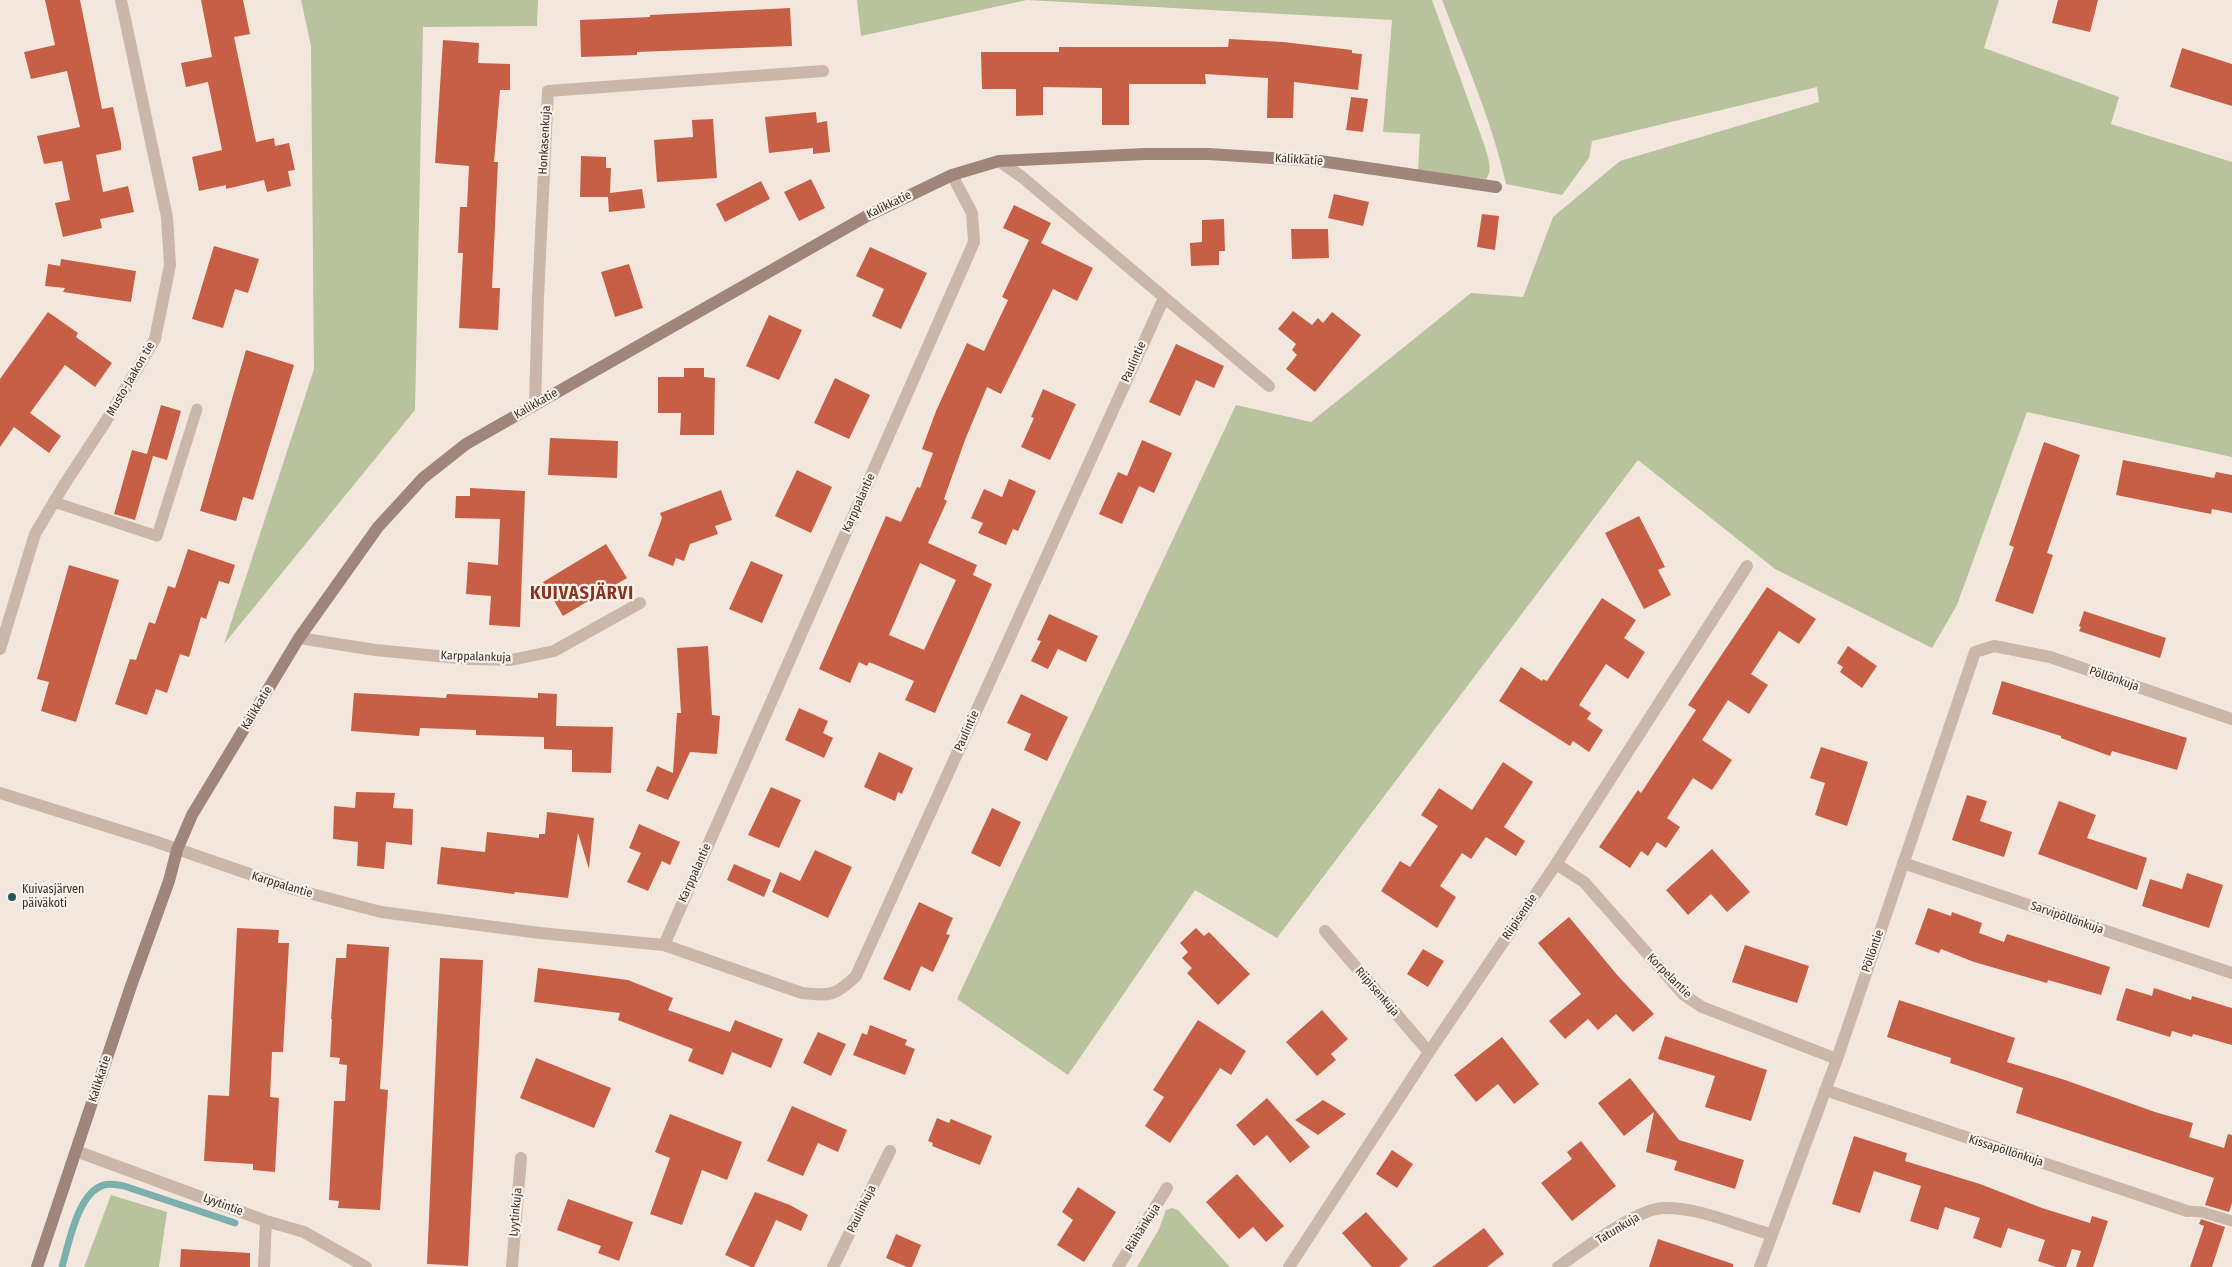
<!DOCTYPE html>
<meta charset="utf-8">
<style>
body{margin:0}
canvas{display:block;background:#f3e7dd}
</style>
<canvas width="2232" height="1267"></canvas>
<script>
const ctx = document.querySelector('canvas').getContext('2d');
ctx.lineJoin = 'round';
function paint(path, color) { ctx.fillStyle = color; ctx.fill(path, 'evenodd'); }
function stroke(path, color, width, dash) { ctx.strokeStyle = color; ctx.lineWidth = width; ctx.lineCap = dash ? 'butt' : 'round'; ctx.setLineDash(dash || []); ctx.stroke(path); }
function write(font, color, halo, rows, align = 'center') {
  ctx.font = font + ' "Fira Sans Condensed",sans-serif'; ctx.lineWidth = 4.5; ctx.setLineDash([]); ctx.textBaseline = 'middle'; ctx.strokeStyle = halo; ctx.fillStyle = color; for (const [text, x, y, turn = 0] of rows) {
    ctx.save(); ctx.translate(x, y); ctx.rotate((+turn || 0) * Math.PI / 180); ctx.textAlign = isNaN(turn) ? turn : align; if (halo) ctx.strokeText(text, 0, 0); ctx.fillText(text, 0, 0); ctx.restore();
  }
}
const green = new Path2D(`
 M 301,0 L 538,0 L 537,26 L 423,27 L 415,410 L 224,644 L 314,369 L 311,46 Z
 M 857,0 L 1027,0 L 861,36 Z
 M 1027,0 L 1432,0 L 1484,144 C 1487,155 1494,170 1486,179 L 1418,171 L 1420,134 L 1383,132 L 1392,20 Z
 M 1442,0 L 1999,0 L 1984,48 L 2119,97 L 2111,124 L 2232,162 L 2232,457 L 2027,412 L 1957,605 L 1932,648 L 1775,569 L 1638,460 L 1277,938 L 1195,890 L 1068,1075 L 957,999 L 1236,405 L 1311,422 L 1471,293 L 1523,297 L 1553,217 L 1620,161 L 1819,102 L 1817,87 L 1592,141 L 1589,158 L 1562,195 L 1506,184 C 1492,121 1465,60 1442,0 Z
 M 111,1195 L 167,1212 L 159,1267 L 84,1267 Z
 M 1172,1208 L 1178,1210 L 1230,1267 L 1137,1267 L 1159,1229 L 1166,1210 Z`);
const stream = new Path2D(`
 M 62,1267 C 69,1243 78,1192 104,1185 C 110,1183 118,1185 124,1186 L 235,1223`);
const building = new Path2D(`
 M 45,0 L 80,0 L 102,109 L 113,107 L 121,143 L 121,150 L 96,155 L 103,192 L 128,186 L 134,212 L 100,219 L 102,228 L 63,237 L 55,203 L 70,200 L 62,161 L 44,164 L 37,136 L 80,127 L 67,71 L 31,79 L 24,52 L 55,45 Z
 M 201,0 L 243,0 L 250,34 L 234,37 L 256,142 L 274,138 L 275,146 L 289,143 L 295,170 L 288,171 L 291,186 L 267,192 L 264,180 L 226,189 L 226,185 L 199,191 L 192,157 L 222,150 L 208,82 L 186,87 L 181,63 L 212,57 Z
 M 2058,0 L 2098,0 L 2090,32 L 2052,23 Z
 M 790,8 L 792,46 L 637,52 L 637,55 L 581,57 L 580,20 L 650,17 L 650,15 Z
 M 1229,39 L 1283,42 L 1352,50 L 1352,53 L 1362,54 L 1358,90 L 1294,82 L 1293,118 L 1267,118 L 1268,78 L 1205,74 L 1206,84 L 1129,84 L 1129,125 L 1102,125 L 1102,88 L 1043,87 L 1043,115 L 1016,116 L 1016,89 L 982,89 L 981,52 L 1059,52 L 1059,47 L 1228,47 Z
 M 443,40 L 479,43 L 478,63 L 510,64 L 510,90 L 500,90 L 494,162 L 498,162 L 492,288 L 500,288 L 498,330 L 459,328 L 463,253 L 458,253 L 460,207 L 467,207 L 469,166 L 435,163 Z
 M 2182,48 L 2232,64 L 2232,106 L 2170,87 Z
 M 1351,97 L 1368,99 L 1363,132 L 1346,130 Z
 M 816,112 L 817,123 L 827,121 L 830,152 L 813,154 L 813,148 L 769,153 L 765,117 Z
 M 713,119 L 717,178 L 657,182 L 654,140 L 693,137 L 692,120 Z
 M 581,156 L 606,157 L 606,168 L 611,168 L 610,193 L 642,189 L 645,208 L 609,212 L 608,197 L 580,197 Z
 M 811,179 L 825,208 L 799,221 L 784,192 Z
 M 761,181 L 770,199 L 725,222 L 716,204 Z
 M 1334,194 L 1369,202 L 1363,226 L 1328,218 Z
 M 1014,205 L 1051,223 L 1041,243 L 1093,268 L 1077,301 L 1053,289 L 1001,394 L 987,387 L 965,440 L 944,499 L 947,501 L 928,543 L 977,565 L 973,575 L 992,584 L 935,713 L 905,700 L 914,681 L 869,662 L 867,666 L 859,662 L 850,683 L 819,669 L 886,516 L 901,522 L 917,487 L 920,488 L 933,453 L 922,449 L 936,411 L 967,343 L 984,351 L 1008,300 L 1002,297 L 1029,240 L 1003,228 ZM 920,563 L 956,580 L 924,650 L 889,635 Z
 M 1482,214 L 1499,216 L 1495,250 L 1477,247 Z
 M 1224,219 L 1225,251 L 1219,251 L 1219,265 L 1191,266 L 1190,243 L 1202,242 L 1202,220 Z
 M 1291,229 L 1328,229 L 1329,258 L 1292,259 Z
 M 214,246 L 259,259 L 248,293 L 235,289 L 223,328 L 192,319 Z
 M 870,247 L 927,273 L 901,329 L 872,316 L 884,289 L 856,276 Z
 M 61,259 L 136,271 L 131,302 L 63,292 L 65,288 L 45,286 L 48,264 L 60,266 Z
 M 629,264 L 643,308 L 615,317 L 601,272 Z
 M 1293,311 L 1312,325 L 1318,318 L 1323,323 L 1332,312 L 1361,335 L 1315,392 L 1286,369 L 1297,355 L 1292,350 L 1296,344 L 1278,329 Z
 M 48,312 L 78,333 L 76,337 L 112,363 L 95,387 L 65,365 L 30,413 L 61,436 L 49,453 L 14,427 L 0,447 L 0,379 Z
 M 769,315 L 802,330 L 779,380 L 746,366 Z
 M 1176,344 L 1224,366 L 1214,388 L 1196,380 L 1180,416 L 1149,402 Z
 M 246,350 L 294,365 L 253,500 L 243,497 L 236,521 L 200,511 Z
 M 684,368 L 704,368 L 704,377 L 715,378 L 714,435 L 680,435 L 681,413 L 658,413 L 658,377 L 684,377 Z
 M 835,378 L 870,395 L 849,439 L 814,423 Z
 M 1043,389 L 1076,404 L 1050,460 L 1021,447 L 1034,418 L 1031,417 Z
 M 161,405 L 181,411 L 167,460 L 153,456 L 135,520 L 114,514 L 132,450 L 147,454 Z
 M 550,438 L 618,441 L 617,478 L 548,475 Z
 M 1142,440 L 1172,453 L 1154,493 L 1139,486 L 1122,524 L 1099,514 L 1118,472 L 1127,476 Z
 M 2044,442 L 2080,455 L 2047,553 L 2053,555 L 2033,614 L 1995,601 L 2014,547 L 2009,545 Z
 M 2123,460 L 2214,478 L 2216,472 L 2232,475 L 2232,513 L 2212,509 L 2211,514 L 2116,495 Z
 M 797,470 L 832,487 L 811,533 L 775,516 Z
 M 1009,479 L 1036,491 L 1018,531 L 1013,529 L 1006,545 L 978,533 L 983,523 L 971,518 L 984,489 L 1002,497 Z
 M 470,488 L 525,491 L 520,627 L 489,625 L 491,596 L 466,594 L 468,562 L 498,565 L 500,519 L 455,518 L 456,496 L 470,496 Z
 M 721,490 L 732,520 L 715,526 L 718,534 L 690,544 L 684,561 L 676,558 L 673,566 L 648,556 L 662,518 L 660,513 Z
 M 1639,516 L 1665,567 L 1658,570 L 1671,595 L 1644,609 L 1605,533 Z
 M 606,544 L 627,578 L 563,616 L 543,582 Z
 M 188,549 L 235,565 L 229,584 L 219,581 L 206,619 L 201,617 L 189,657 L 180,654 L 167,693 L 156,689 L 147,715 L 115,704 L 130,659 L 136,660 L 149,622 L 155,624 L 168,586 L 175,588 Z
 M 751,561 L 783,575 L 762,623 L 729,609 Z
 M 69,565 L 119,580 L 76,722 L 41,711 L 49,682 L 37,679 Z
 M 1767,587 L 1816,619 L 1799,644 L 1779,631 L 1751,674 L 1768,685 L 1749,714 L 1728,700 L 1702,740 L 1732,760 L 1712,790 L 1693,778 L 1667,818 L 1680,827 L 1666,848 L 1657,842 L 1648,856 L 1641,851 L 1630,868 L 1599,847 L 1638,790 L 1641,793 L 1696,710 L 1688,705 Z
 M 1602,598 L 1636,620 L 1624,638 L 1645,652 L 1628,679 L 1606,664 L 1579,705 L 1591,713 L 1587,719 L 1603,730 L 1589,752 L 1573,741 L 1570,746 L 1499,701 L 1521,667 L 1542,681 L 1543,679 L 1547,681 Z
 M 2084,611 L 2166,638 L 2160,658 L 2079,631 L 2081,627 L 2079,626 Z
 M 1049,614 L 1098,636 L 1086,662 L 1058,649 L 1048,669 L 1031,661 L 1041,641 L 1037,640 Z
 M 708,646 L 712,715 L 720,716 L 717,754 L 690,752 L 668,800 L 646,791 L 657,766 L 673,773 L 677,713 L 681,713 L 677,648 Z
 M 1848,646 L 1877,666 L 1862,688 L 1840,672 L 1843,667 L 1837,663 Z
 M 2002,681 L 2187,738 L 2177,770 L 2112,751 L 2110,756 L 2061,738 L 2061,736 L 1992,714 Z
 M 354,693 L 446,698 L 447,694 L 538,698 L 538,693 L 557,694 L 556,726 L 613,727 L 611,773 L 572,772 L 572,750 L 544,749 L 544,737 L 476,735 L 476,730 L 420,728 L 419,736 L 351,731 Z
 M 1021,694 L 1068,717 L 1047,761 L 1024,750 L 1031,734 L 1007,723 Z
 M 799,708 L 828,721 L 823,733 L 833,738 L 824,758 L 785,740 Z
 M 1821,747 L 1868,762 L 1847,826 L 1815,815 L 1825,783 L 1810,778 Z
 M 879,752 L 913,768 L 902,794 L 898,792 L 895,801 L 864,787 Z
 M 1503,762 L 1533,782 L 1504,827 L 1525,841 L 1516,856 L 1486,837 L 1471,859 L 1462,853 L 1440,886 L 1456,897 L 1437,928 L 1381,891 L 1400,861 L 1410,867 L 1438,826 L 1421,815 L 1439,788 L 1472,810 Z
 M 771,787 L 801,800 L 779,848 L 748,835 Z
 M 356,792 L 395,793 L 393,808 L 413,809 L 412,845 L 386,842 L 384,869 L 357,866 L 358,842 L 333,839 L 334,806 L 355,808 Z
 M 1967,795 L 1987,801 L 1980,821 L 2012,832 L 2004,857 L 1952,840 Z
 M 2059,801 L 2096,815 L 2087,838 L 2147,858 L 2137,890 L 2038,854 Z
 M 992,808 L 1021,822 L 1000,867 L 971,853 Z
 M 547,812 L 594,818 L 589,869 L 578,833 L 568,898 L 515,892 L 514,894 L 437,884 L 441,847 L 485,852 L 487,832 L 539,838 L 539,834 L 545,834 Z
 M 639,824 L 680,842 L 670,865 L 662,861 L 648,891 L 627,882 L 641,853 L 629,848 Z
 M 1712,849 L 1750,892 L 1727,912 L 1711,894 L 1688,915 L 1666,890 Z
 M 815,850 L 852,867 L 828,918 L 772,892 L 780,872 L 800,881 Z
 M 734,864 L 771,880 L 764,897 L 727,880 Z
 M 2187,873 L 2223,885 L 2209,928 L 2142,906 L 2150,879 L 2182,889 Z
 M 919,902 L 953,918 L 946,934 L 950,935 L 933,972 L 921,966 L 910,991 L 883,979 Z
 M 1928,908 L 1951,916 L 1952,912 L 1982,923 L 1979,933 L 2004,942 L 2007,934 L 2110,967 L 2101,995 L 2048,980 L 2047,983 L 1974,962 L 1941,949 L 1939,953 L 1915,944 Z
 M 1569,917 L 1618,976 L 1654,1014 L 1633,1032 L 1616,1014 L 1598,1030 L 1588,1019 L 1565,1039 L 1549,1021 L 1581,994 L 1538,943 Z
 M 237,928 L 279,930 L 278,943 L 289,943 L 283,1052 L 272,1052 L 270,1097 L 279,1098 L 275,1172 L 253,1170 L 253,1164 L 204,1161 L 208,1095 L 229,1096 Z
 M 1196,928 L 1204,936 L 1209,932 L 1250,974 L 1218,1005 L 1187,973 L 1192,968 L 1182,958 L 1188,952 L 1180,943 Z
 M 347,944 L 389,947 L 380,1089 L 388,1090 L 380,1210 L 338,1208 L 339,1201 L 329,1200 L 334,1101 L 345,1101 L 347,1065 L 339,1064 L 340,1058 L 330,1057 L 332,1019 L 331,1019 L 336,958 L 346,958 Z
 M 1745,945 L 1809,966 L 1797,1003 L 1732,982 Z
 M 1423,949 L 1444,961 L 1428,987 L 1407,974 Z
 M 440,958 L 483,960 L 468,1266 L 427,1264 Z
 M 538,968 L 628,980 L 673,998 L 668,1010 L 730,1032 L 735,1020 L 783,1039 L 771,1068 L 732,1052 L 723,1075 L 688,1061 L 693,1049 L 618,1020 L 620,1013 L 534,1002 Z
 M 2126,988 L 2152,996 L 2154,988 L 2191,1000 L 2192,996 L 2232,1008 L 2232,1045 L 2193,1034 L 2192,1037 L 2172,1031 L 2170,1037 L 2116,1020 Z
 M 1899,1000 L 2015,1038 L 2007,1062 L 2065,1080 L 2155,1112 L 2193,1123 L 2189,1137 L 2224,1148 L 2228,1134 L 2232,1135 L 2232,1203 L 2229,1212 L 2205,1205 L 2214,1178 L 2016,1113 L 2023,1088 L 1950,1063 L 1951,1058 L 1887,1037 Z
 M 1322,1010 L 1348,1039 L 1331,1054 L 1336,1060 L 1317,1076 L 1286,1042 Z
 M 1198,1020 L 1246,1051 L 1231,1075 L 1220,1068 L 1170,1143 L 1145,1126 L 1164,1097 L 1153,1090 Z
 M 870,1025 L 907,1040 L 905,1045 L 915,1049 L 905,1075 L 853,1055 L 862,1033 L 867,1035 Z
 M 818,1032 L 846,1044 L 831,1076 L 803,1063 Z
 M 1665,1036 L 1767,1070 L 1751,1121 L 1705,1107 L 1715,1076 L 1658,1059 Z
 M 1502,1037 L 1539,1084 L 1514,1104 L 1498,1084 L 1476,1102 L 1454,1075 Z
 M 536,1058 L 611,1088 L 594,1128 L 520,1098 Z
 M 1630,1078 L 1679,1140 L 1744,1160 L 1735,1189 L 1674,1170 L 1677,1161 L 1646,1152 L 1654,1112 L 1624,1136 L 1598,1103 Z
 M 1267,1098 L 1310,1147 L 1290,1163 L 1267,1135 L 1254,1146 L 1236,1125 Z
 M 1323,1100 L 1346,1114 L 1318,1135 L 1295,1120 Z
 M 792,1106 L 847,1130 L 838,1152 L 818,1143 L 803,1176 L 767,1161 Z
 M 670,1114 L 742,1142 L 727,1180 L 702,1170 L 682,1225 L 650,1214 L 670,1158 L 655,1152 Z
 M 937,1118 L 949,1123 L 951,1119 L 992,1136 L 980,1165 L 932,1146 L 933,1143 L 928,1141 Z
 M 1854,1136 L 1907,1153 L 1905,1161 L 1980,1184 L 2042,1208 L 2090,1223 L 2092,1216 L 2108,1221 L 2093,1267 L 2076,1267 L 2081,1251 L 2072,1249 L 2066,1267 L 2056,1267 L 2038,1261 L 2045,1240 L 2008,1228 L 2001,1248 L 1973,1238 L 1980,1218 L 1945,1207 L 1938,1230 L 1910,1221 L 1921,1186 L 1874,1171 L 1860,1213 L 1832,1204 Z
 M 1581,1141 L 1616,1186 L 1572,1221 L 1541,1183 L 1572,1159 L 1567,1152 Z
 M 1392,1150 L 1413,1164 L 1397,1188 L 1376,1174 Z
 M 1237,1174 L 1284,1226 L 1266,1242 L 1253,1227 L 1239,1239 L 1206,1202 Z
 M 1078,1187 L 1116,1212 L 1084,1262 L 1057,1245 L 1073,1220 L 1062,1212 Z
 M 755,1192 L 790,1205 L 808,1215 L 801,1231 L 776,1220 L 754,1267 L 751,1267 L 725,1255 Z
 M 568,1199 L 633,1222 L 619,1261 L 598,1253 L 601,1246 L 557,1230 Z
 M 1366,1212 L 1408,1259 L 1399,1267 L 1372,1267 L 1342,1233 Z
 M 2201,1219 L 2225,1227 L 2212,1267 L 2190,1267 L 2204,1226 L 2199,1224 Z
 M 1484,1228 L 1504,1254 L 1487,1267 L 1432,1267 Z
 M 896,1234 L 921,1245 L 912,1267 L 907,1267 L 886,1258 Z
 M 1658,1239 L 1733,1264 L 1733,1267 L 1649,1267 Z
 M 181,1249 L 250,1253 L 250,1267 L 180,1267 Z`);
const lane = new Path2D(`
 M 54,502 L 157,536 L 197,409
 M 2187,1211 L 2202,1212 L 2232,1221`);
const street = new Path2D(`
 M 999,161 L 1022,177 L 1269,386
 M 535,405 L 538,297 L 548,91 L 823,71
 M 299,638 L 375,650 L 469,659 L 511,660 L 554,651 L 640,603
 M 0,649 L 35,534 L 64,485 L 106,421 L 155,339 L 170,265 L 167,217 L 121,0
 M 0,793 L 154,841 L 293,889 L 381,912 L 540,933 L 664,945 L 974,242 L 972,213 L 952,175
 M 1903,863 L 2232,973
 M 1556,864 L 1584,882 L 1684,995 L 1702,1007 L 1837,1059
 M 1325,931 L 1429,1052
 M 664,945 L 802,993 C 831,996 835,996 856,976 L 1164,298
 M 1825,1090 L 2187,1211
 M 76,1151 L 266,1221 L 304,1232 L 366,1267
 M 264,1267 L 266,1221
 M 512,1267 L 521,1158
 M 833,1267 L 890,1151
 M 1118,1267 L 1167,1188
 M 1289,1267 L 1429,1052 L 1556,864 L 1747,566
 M 1558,1267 C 1581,1251 1636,1209 1663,1208 C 1699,1207 1736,1225 1770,1234
 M 1760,1267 L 1837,1059 L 1975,652 L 1994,646 L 2050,657 L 2232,719`);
const secondary = new Path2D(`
 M 37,1267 L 131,986 L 169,881 L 177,850 L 192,815 L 299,638 L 378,527 L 423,478 L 466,444 L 867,216 L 952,175 L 999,161 L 1145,154 L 1208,154 L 1320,161 L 1496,187`);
const markers = [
 [12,897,5,"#1e5a5a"]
];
const streetNames = [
 ["Honkasenkuja",545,140,-87],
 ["Kalikkatie",1299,160,4],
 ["Kalikkatie",889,205,-26],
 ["Paulintie",1134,362,-66],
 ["Musto-Jaakon tie",131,379,-60],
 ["Kalikkatie",536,404,-30],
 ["Karppalantie",859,503,-66],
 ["Karppalankuja",476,657,2],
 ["Pöllönkuja",2114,679,19],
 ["Kalikkatie",257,708,-59],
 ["Paulintie",967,731,-66],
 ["Karppalantie",695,873,-66],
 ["Karppalantie",282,885,17],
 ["Riipisentie",1520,917,-56],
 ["Sarvipöllönkuja",2067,918,19],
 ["Pöllöntie",1873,951,-71],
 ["Korpelantie",1669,976,45],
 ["Riipisenkuja",1377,992,49],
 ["Kalikkatie",100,1079,-72],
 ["Kissapöllönkuja",2006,1151,18],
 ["Lyytintie",223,1205,20],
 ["Paulinkuja",862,1209,-64],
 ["Lyytinkuja",516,1212,-85],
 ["Räihänkuja",1143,1228,-58],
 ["Tatunkuja",1618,1229,-31]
];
const poiNames = [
 ["Kuivasjärven",22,890],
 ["päiväkoti",22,904]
];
const districtNames = [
 ["KUIVASJÄRVI",582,594]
];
paint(green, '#b8c29d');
stroke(stream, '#7cb0af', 7);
paint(building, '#c75f47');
stroke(lane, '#cbb7a9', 11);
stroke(street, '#cbb7a9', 12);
stroke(secondary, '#9f857a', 12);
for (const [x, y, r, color] of markers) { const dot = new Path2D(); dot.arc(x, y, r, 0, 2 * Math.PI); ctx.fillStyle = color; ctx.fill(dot); stroke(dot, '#faf2ea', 2); }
write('12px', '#382d29', '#faf2ea', streetNames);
write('12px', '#382d29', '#faf2ea', poiNames, 'left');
ctx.letterSpacing = '1px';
write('bold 18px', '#883421', '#faf2ea', districtNames);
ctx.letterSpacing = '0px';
</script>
